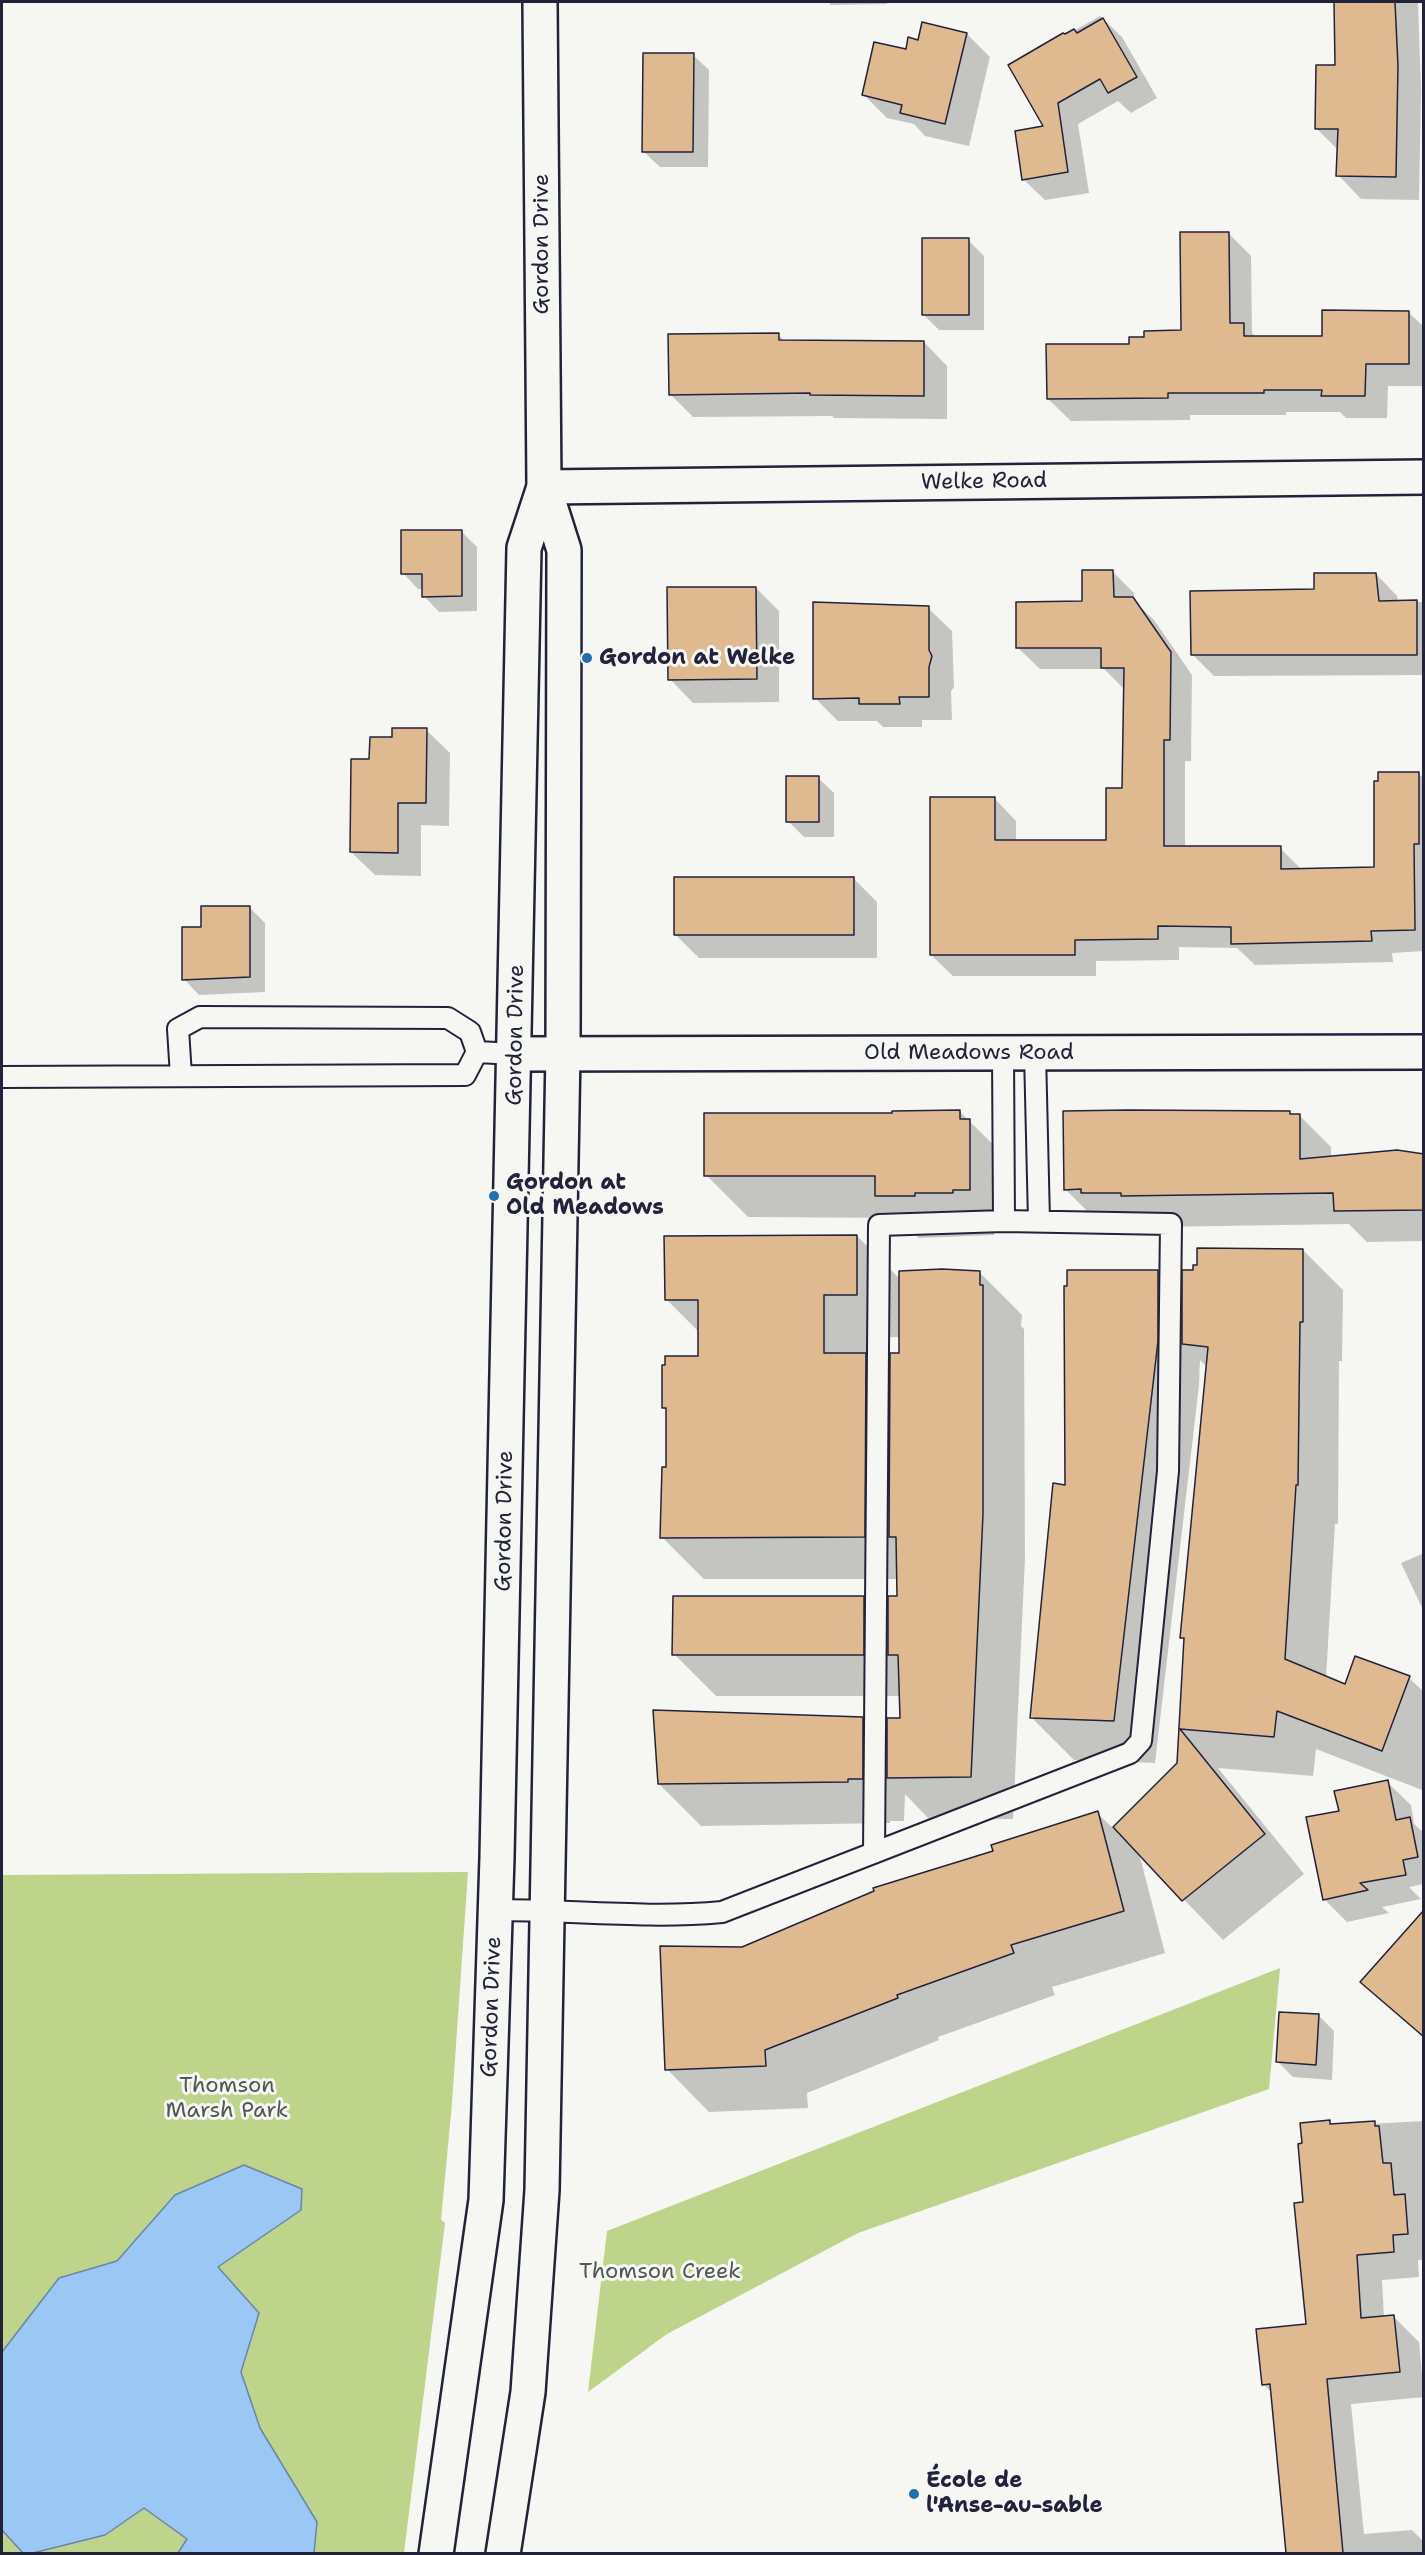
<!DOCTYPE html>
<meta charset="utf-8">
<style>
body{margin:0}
#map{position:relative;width:1425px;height:2555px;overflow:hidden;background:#f6f6f2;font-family:"Shantell Sans",sans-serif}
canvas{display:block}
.frame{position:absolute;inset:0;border:3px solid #22223b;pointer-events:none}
</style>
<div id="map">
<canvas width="1425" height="2555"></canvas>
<div class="frame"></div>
</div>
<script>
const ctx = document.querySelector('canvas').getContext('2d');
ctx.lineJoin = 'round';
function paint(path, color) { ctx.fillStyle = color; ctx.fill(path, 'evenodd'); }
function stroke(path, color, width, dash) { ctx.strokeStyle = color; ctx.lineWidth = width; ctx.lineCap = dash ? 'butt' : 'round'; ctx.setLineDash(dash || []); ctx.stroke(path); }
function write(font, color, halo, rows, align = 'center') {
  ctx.font = font + ' "Shantell Sans",sans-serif'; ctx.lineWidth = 6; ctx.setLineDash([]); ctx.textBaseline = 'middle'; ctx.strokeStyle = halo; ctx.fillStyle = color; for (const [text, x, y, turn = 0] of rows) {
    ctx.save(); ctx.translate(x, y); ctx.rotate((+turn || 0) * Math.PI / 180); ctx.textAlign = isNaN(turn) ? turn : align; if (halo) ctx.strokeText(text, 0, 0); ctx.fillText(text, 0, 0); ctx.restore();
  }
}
const green = new Path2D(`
 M 468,1872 L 452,2103 L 441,2220 L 445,2223 L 404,2553 L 2,2553 L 2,1875 Z
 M 1280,1968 L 1269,2089 L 858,2233 L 667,2334 L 588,2392 L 607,2231 Z`);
const water = new Path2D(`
 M 244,2165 L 302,2189 L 301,2210 L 218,2267 L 259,2313 L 241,2372 L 260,2428 L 317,2522 L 314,2553 L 178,2553 L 187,2539 L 144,2508 L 105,2535 L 33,2553 L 23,2553 L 2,2530 L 2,2352 L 59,2278 L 117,2261 L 175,2195 Z`);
const shadow = new Path2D(`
 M 828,2 L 888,2 L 887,4 L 831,5 Z
 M 1336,2 L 1418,2 L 1421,91 L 1419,200 L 1361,199 L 1338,175 L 1339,151 L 1317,129 L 1337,67 Z
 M 1100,16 L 1122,37 L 1157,98 L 1131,113 L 1118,101 L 1078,124 L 1089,193 L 1045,200 L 1023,179 L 1045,127 L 1065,36 Z
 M 967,34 L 990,57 L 969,146 L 925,136 L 914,124 L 887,118 L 863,94 L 919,42 Z
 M 693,55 L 709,70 L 708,167 L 660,167 L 644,152 Z
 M 1228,233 L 1251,256 L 1252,333 L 1256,337 L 1324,337 L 1409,313 L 1424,327 L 1424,386 L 1388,386 L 1387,418 L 1346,418 L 1340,412 L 1286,412 L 1286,415 L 1190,415 L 1190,420 L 1071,421 L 1048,399 L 1130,345 L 1145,339 L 1182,332 Z
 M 968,240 L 984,256 L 984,330 L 939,330 L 923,314 Z
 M 778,335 L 785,341 L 924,342 L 947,366 L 947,419 L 834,418 L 832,416 L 693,417 L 670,394 Z
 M 462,532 L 477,547 L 477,611 L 439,612 L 424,596 L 424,589 L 418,589 L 403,573 Z
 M 1113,572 L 1134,593 L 1134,601 L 1154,620 L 1192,675 L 1191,761 L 1185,761 L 1185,848 L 1280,848 L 1302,870 L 1375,868 L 1419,774 L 1424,779 L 1424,951 L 1392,953 L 1393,962 L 1255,965 L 1237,948 L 1179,947 L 1179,960 L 1096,961 L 1096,976 L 953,976 L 931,955 L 995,799 L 1016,821 L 1016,841 L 1107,841 L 1123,790 L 1125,690 L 1104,669 L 1040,669 L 1018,648 L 1084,603 Z
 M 1376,574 L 1397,596 L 1398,602 L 1424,602 L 1424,675 L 1214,676 L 1192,654 Z
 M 756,588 L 779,611 L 779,702 L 693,703 L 670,679 Z
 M 928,608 L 952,631 L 954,687 L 951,691 L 952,720 L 922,720 L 922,727 L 883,727 L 877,721 L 838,721 L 815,698 Z
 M 426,730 L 450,753 L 449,826 L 421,825 L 421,876 L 375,875 L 351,852 L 371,761 L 393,739 Z
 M 818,778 L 834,793 L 834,837 L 804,837 L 788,821 Z
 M 854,879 L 877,902 L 877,958 L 699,958 L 676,935 Z
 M 249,907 L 265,923 L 265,992 L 199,995 L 184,979 Z
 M 960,1112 L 1012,1163 L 1012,1231 L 994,1231 L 994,1235 L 919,1238 L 899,1218 L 748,1217 L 706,1175 L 875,1115 Z
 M 1289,1112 L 1292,1115 L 1299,1115 L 1331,1147 L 1331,1157 L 1424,1155 L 1424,1241 L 1367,1242 L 1349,1224 L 1154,1227 L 1097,1221 L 1065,1189 Z
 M 857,1236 L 901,1280 L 979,1272 L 1022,1315 L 1021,1326 L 1024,1329 L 1025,1558 L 1013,1819 L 930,1820 L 905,1794 L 904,1821 L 890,1821 L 890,1823 L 701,1826 L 659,1784 L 862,1718 L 888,1744 L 901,1720 L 901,1696 L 716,1696 L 674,1654 L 863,1598 L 889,1624 L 898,1598 L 898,1579 L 704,1579 L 662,1537 L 667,1468 L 667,1411 L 664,1408 L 699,1358 L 699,1332 L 666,1299 ZM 866,1337 L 901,1337 L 901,1354 L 891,1380 L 866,1355 Z
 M 1303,1250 L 1343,1290 L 1342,1361 L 1339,1361 L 1338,1524 L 1335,1524 L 1326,1678 L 1345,1686 L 1409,1678 L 1424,1692 L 1422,1790 L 1316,1749 L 1313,1776 L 1218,1768 L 1304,1874 L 1223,1940 L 1139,1853 L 1165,1953 L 1052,1987 L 1055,1995 L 938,2037 L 939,2040 L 807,2093 L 808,2108 L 709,2112 L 667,2069 L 742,1948 L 1097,1813 L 1114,1829 L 1178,1763 L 1185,1641 L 1181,1637 L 1208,1368 L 1200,1360 L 1199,1385 L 1155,1763 L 1074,1760 L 1032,1718 L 1066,1487 L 1158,1271 L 1184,1297 L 1194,1271 Z
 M 1424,1553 L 1424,1612 L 1401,1563 Z
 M 1387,1782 L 1411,1805 L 1414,1824 L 1424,1833 L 1424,1884 L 1409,1887 L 1421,1899 L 1382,1907 L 1389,1913 L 1347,1922 L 1324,1899 L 1340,1812 Z
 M 1424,1929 L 1424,2038 L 1362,1982 Z
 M 1318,2015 L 1334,2031 L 1332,2080 L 1293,2077 L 1278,2062 Z
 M 1424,2121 L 1424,2260 L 1418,2260 L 1419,2277 L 1382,2280 L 1384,2318 L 1394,2317 L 1419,2342 L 1424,2397 L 1351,2404 L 1364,2534 L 1412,2530 L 1424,2542 L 1424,2554 L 1288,2554 L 1273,2394 L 1263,2384 L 1308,2325 L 1305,2203 L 1329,2122 L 1333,2126 Z`);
const building = new Path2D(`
 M 1334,2 L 1395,2 L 1398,66 L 1396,177 L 1336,176 L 1338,129 L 1315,129 L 1316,65 L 1335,65 Z
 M 1103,18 L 1137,77 L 1108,93 L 1100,79 L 1058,103 L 1068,172 L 1022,180 L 1015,131 L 1043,126 L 1008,65 L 1063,33 L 1065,34 L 1074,29 L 1077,33 Z
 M 922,22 L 967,33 L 945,124 L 900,113 L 902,105 L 862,95 L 874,42 L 906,49 L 908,37 L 918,40 Z
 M 643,53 L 694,53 L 693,152 L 642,152 Z
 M 1180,232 L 1229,232 L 1230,323 L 1244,323 L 1244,336 L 1322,336 L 1322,310 L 1409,311 L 1409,364 L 1366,364 L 1365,396 L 1321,396 L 1322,390 L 1264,390 L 1264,393 L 1168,393 L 1168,398 L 1047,399 L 1046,344 L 1129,344 L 1129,337 L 1144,337 L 1144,331 L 1181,330 Z
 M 922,238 L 969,238 L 969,315 L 922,315 Z
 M 779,333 L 779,340 L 924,341 L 924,396 L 810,395 L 810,393 L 669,395 L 668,334 Z
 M 401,530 L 462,530 L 462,596 L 422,597 L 422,574 L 401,574 Z
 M 1082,570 L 1113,570 L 1114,597 L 1133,597 L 1171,652 L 1170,740 L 1164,740 L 1164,846 L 1281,846 L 1281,869 L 1374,867 L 1374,781 L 1378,781 L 1378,772 L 1419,772 L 1419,844 L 1414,844 L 1415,930 L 1371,931 L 1372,941 L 1231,944 L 1231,927 L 1158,926 L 1158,939 L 1075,940 L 1075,955 L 930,955 L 930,797 L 995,797 L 995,840 L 1106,840 L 1106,788 L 1122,788 L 1124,668 L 1101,668 L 1101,648 L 1016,648 L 1016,602 L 1082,601 Z
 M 1314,573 L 1376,573 L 1379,601 L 1417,600 L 1417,655 L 1191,655 L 1190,591 L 1314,589 Z
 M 667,587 L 756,587 L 757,679 L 668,680 Z
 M 813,602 L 929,606 L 929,650 L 932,656 L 929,667 L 929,697 L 899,697 L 900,704 L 859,704 L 859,698 L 813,699 Z
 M 392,728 L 427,728 L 426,803 L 398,803 L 398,853 L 350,852 L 351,759 L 369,759 L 370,737 L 392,737 Z
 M 786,776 L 819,776 L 819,822 L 786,822 Z
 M 674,877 L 854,877 L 854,935 L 674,935 Z
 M 201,906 L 250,906 L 250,977 L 182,980 L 182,927 L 201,927 Z
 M 960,1110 L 960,1119 L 970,1119 L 970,1190 L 953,1190 L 953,1193 L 915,1193 L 915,1196 L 875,1196 L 875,1176 L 704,1176 L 704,1113 L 892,1113 L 892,1111 Z
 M 1128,1110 L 1290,1111 L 1290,1114 L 1300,1114 L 1300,1159 L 1397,1150 L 1424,1154 L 1424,1210 L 1334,1211 L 1333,1193 L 1121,1196 L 1121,1193 L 1081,1193 L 1081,1189 L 1064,1190 L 1063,1111 Z
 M 857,1235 L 857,1295 L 824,1295 L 824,1353 L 866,1353 L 865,1537 L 660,1538 L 662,1467 L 666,1467 L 666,1408 L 662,1408 L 662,1365 L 665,1365 L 665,1356 L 698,1356 L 698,1300 L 665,1300 L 664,1236 Z
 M 1197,1248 L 1303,1249 L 1303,1322 L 1300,1322 L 1298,1485 L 1296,1485 L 1285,1659 L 1345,1684 L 1355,1656 L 1410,1676 L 1382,1751 L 1277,1711 L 1274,1737 L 1180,1729 L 1265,1834 L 1182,1901 L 1113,1827 L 1177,1763 L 1184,1638 L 1180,1638 L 1208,1347 L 1182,1344 L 1182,1270 L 1193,1270 L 1193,1265 L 1197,1265 Z
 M 942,1269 L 980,1271 L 980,1285 L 983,1285 L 983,1514 L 971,1777 L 887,1778 L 887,1718 L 900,1718 L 898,1655 L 888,1655 L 888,1596 L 897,1596 L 896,1537 L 889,1537 L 890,1353 L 899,1353 L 899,1271 Z
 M 1067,1270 L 1158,1270 L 1158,1341 L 1114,1721 L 1030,1718 L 1053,1483 L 1065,1485 L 1064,1286 L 1067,1286 Z
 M 673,1596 L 864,1596 L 864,1655 L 672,1655 Z
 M 653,1710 L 863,1717 L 863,1779 L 848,1779 L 848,1782 L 658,1784 Z
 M 1388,1780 L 1396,1820 L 1410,1817 L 1418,1857 L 1403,1860 L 1406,1875 L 1360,1883 L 1368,1890 L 1323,1900 L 1306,1817 L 1339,1811 L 1334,1791 Z
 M 1098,1811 L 1124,1911 L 1011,1945 L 1014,1953 L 897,1995 L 898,1998 L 765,2050 L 766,2066 L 665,2070 L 660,1946 L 742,1947 L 874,1891 L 873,1888 L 993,1851 L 991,1845 Z
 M 1424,1910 L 1424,2037 L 1360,1982 Z
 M 1279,2012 L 1319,2014 L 1316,2065 L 1276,2062 Z
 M 1330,2120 L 1330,2124 L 1375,2121 L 1375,2126 L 1379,2126 L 1383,2163 L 1391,2163 L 1394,2195 L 1405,2194 L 1408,2234 L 1393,2235 L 1394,2252 L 1357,2255 L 1361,2318 L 1394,2315 L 1400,2372 L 1327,2379 L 1343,2553 L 1286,2553 L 1270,2384 L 1262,2385 L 1256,2329 L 1306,2324 L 1294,2203 L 1303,2202 L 1298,2144 L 1302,2143 L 1300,2123 Z`);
const lane = new Path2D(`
 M 1003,1053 L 1004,1221
 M 1035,1053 L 1039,1221
 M 181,1076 L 178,1029 L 200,1017 L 448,1018 L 470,1032 L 477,1052
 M 2,1077 L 465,1075 L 477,1052 L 515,1054
 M 495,1910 C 571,1910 647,1919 722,1912 L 1130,1753 L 1141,1741 L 1168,1471 L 1171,1224 L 1004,1221 L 879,1225 L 874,1853`);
const street = new Path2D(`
 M 544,487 L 1424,477
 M 515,1054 L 1424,1052`);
const secondary = new Path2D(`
 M 436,2554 L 486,2200 L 497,1857 L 524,548 L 544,487
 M 503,2554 L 528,2392 L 542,2190 L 563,1053 L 564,550 L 544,487 L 540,2`);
const markers = [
 [587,658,6,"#1f6fb2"],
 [494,1196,6,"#1f6fb2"],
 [914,2494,6,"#1f6fb2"]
];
const streetNames = [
 ["Gordon Drive",542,244,-90],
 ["Welke Road",984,482,-1],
 ["Gordon Drive",516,1035,-89],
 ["Old Meadows Road",969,1053],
 ["Gordon Drive",505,1521,-89],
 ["Gordon Drive",492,2007,-88]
];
const poiNames = [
 ["Gordon at Welke",599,658],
 ["Gordon at",506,1183],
 ["Old Meadows",506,1208],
 ["École de",926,2481],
 ["l'Anse-au-sable",926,2506]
];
const parkNames = [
 ["Thomson",227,2086],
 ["Marsh Park",227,2111],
 ["Thomson Creek",660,2272]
];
paint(green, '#bed48a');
paint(water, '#9bc7f4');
stroke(water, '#6b85aa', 1.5);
paint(shadow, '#0003');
paint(building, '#dfba90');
stroke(building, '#22223b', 1.5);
stroke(lane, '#22223b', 24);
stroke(street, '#22223b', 38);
stroke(secondary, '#22223b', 38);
stroke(lane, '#f6f6f2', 20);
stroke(street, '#f6f6f2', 33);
stroke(secondary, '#f6f6f2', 33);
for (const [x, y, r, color] of markers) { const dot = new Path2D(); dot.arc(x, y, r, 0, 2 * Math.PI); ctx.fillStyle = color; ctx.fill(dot); stroke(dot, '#f6f6f2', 2); }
write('22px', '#22223b', '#f6f6f2', streetNames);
write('bold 22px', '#22223b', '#f6f6f2', poiNames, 'left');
write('22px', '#515753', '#f6f6f2', parkNames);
</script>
